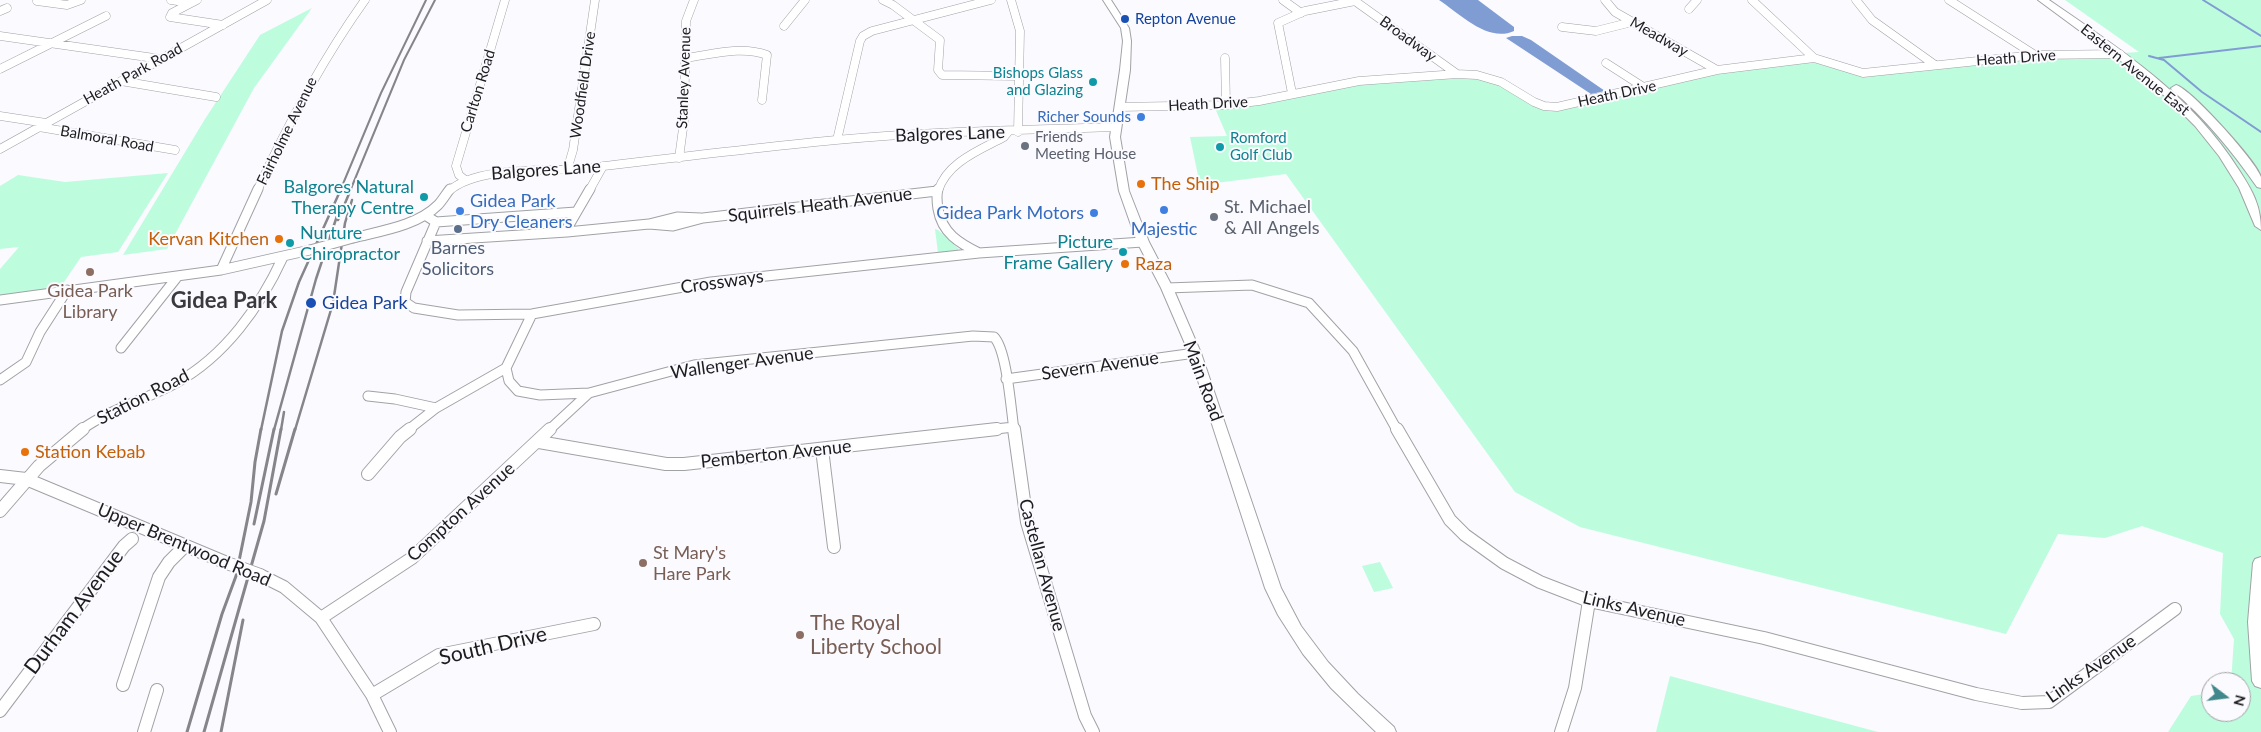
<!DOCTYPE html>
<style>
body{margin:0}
#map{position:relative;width:2261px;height:732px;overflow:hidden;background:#fafaff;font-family:Lato,sans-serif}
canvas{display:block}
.north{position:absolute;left:2201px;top:672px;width:50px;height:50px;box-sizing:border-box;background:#fafaff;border:1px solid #a2a2a5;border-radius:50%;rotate:105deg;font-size:14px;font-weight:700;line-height:20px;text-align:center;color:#1d1d1f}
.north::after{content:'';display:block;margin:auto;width:18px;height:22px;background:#40888b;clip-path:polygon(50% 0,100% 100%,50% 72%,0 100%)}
</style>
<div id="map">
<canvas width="2261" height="732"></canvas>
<div class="north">N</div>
</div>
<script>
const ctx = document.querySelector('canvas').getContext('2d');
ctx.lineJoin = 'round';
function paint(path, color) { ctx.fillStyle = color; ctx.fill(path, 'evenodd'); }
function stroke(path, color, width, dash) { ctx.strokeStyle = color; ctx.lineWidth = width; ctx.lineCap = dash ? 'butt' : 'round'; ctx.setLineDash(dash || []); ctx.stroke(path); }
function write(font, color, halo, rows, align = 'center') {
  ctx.font = font + ' Lato,sans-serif'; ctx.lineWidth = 4; ctx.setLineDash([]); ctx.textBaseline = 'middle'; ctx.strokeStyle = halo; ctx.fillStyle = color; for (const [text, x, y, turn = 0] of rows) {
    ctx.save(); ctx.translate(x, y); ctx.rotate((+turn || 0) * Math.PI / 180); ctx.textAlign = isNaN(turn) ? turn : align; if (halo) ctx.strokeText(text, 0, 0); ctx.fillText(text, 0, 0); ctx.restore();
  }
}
const green = new Path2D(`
 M 2065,0 L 2261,0 L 2261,732 L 2168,732 L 2191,696 L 2211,693 L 2211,712 L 2241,712 L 2241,682 L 2231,682 L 2234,639 L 2220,614 L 2223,553 L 2142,526 L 2105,538 L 2058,534 L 2006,634 L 1580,527 L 1515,492 L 1286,174 L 1200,185 L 1190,137 L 1227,136 L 1214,106 L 1324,86 L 1477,75 L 1544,106 L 1717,70 L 1814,58 L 1863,73 L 1935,65 L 2139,52 Z
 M 312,8 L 254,88 L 167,249 L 123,255 L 205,119 L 260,35 Z
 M 168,173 L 118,252 L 81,257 L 62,285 L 57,288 L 0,295 L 0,269 L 19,247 L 0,249 L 0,186 L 18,175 L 65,182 Z
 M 935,229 L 938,230 L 959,249 L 957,251 L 938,253 Z
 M 1380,562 L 1393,588 L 1374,592 L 1362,566 Z
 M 1670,676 L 1878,732 L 1656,732 Z`);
const water = new Path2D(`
 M 1439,0 L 1478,0 L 1514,27 L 1514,31 C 1488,43 1460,14 1439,0 Z
 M 1512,36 L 1522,36 L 1531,40 L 1605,91 L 1591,94 L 1506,38 Z`);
const stream = new Path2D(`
 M 2203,0 L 2261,36
 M 2149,56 L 2164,60 L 2202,92 L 2261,132
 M 2159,58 L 2261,46`);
const minorFar2 = new Path2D(`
 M 171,0 L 191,3
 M 197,0 L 172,13 L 170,17 L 223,25
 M 883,0 L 893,5 L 940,40 L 938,70 L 942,75 L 1019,76
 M 1011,0 L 1020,31 L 1018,132
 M 1283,0 L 1301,13
 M 1605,0 L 1615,12 L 1717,70
 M 1752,0 L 1814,58
 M 1856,0 L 1872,20 L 1935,65
 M 1949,0 L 2035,55
 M 37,1 L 67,5 L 81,0
 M 1689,9 L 1697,0
 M 0,11 L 7,8
 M 784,26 L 805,0
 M 1562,27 L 1596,31 L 1632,22
 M 0,36 L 161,59
 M 685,58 C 711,55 741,45 767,55 L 762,100
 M 1225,58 L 1226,105
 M 1606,63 L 1645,88
 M 0,69 L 106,16
 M 121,81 L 216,97
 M 1292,93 L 1278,23 L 1305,11 L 1355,1 L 1457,74
 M 1119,107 L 1226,105 L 1259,101 L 1359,81 L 1457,74 L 1477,75 L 1501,82 L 1534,102 L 1544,106 L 1557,107 L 1717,70 L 1814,58 L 1863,73 L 2035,55 L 2120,54
 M 0,116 L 46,123
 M 39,127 L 175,150
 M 837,140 L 860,41 L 863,36 L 872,31 L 991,0
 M 0,149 L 267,0
 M 679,158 L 684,121 L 686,21 L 694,0
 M 567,170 L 573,150 L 595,0
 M 464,179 L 459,175 L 456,166 L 505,0
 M 257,191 C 288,124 322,60 365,0
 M 449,191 C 478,165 549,172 588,168 C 671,158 753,148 836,140 C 929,131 1023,130 1116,127
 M 589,191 L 603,166
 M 938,191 C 947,162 980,150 1004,137 L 1008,132`);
const minorFar1 = new Path2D(`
 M 938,189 C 936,196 937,202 938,209 C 942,233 959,243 979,253
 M 425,215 L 436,222 L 406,292 L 405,302 L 414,308 L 458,315 L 532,314 L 711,282 L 979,253 L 1143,242
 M 436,222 L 576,212
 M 649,224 L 677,217 L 701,218
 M 565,232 L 590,189
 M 353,238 C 380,231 417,226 438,205 C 442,201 446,194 450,189
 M 427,241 L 567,232 L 649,224 L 673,226 L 703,218 L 937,191
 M 221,270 L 258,189
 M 1167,288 L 1252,285 L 1309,303 L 1353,351 L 1397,430
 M 0,300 L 221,270 L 310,250
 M 532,314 L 506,368 L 509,381 L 518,391 L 540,395 L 589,393 L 694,365 L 973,336 L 994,337 C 1007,350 1011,410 1014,430
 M 121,348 L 178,276
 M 1006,379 L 1195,353
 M 0,380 L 26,362 L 40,332 L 67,290
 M 368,396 L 395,399 L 436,408
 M 81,430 C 110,409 145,400 176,383 C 225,356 260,307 283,257
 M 408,430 L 436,408 L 506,368
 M 549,430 L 589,393
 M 986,430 L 1014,427`);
const minor = new Path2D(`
 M 1014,429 L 1027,522 L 1085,716 L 1093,732
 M 1397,429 L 1450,520 L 1465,535 L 1504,563 L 1540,582 L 1589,601 L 1764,638 L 1976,694 L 2022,703 L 2049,702 L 2175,609
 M 539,442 L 666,464 L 684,464 L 997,429
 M 822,449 L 834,547
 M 368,474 L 400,437 L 410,429
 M 0,476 L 26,479 L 227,563
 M 0,511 L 39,466 L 83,429
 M 260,575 L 284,587 L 321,618 L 372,695 L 390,732
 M 321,618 L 412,558 L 550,429
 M 123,685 L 159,577 L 169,562 L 185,546
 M 372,695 L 439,655 L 594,624
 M 0,711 L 124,546 L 132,539
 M 144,732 L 157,690
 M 1561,732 L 1575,688 L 1589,601`);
const major = new Path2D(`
 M 1103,0 L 1111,0 L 1129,28 L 1131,41 L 1130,70 L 1120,137 L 1129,191 L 1149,242 L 1173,288 L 1201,353 L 1281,588 L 1301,626 L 1328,662 L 1358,694 L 1394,727 L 1396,732 L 1376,732 L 1331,688 L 1303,654 L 1278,615 L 1265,588 L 1189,353 L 1161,288 L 1137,242 L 1119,191 L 1110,137 L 1120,70 L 1123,41 L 1121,28 Z`);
const highway = new Path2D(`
 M 2038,0 L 2049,0 C 2119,48 2193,96 2239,170 C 2252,190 2261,205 2261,230 L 2255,226 L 2239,188 L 2219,156 L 2195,126 L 2167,98 L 2137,73 Z
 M 2176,85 C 2191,89 2256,161 2261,177 C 2261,180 2261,185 2261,188 L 2257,187 C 2232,151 2206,119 2172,90 L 2171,88 Z
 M 2261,557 L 2261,688 L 2255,686 L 2252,681 L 2248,622 L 2253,563 L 2255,559 Z`);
const railFar2 = new Path2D(`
 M 340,191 L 381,93 L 426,0
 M 350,191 L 404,60 L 435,0`);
const railFar1 = new Path2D(`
 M 338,220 L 351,189
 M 261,430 L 282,331 L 299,282 L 341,189
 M 274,430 L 316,279 L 338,213
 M 281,430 L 284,412
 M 295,430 L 333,303 L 345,223 L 352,200`);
const rail = new Path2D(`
 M 276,494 L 295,429
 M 254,524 L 274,429
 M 187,732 L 222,614 L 236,576 L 251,502 L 255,462 L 261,429
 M 204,732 L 264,521 L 281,429
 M 221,732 L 243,620`);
const minorBridgeFar1 = new Path2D(`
 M 310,250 L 353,238`);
const minorBridge = new Path2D(`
 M 227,563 L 260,575`);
const markers = [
 [1125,19,5,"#1a4fb4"],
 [1093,82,5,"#0f9aa8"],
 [1141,117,5,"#3f7fe0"],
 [1025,146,5,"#6b7280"],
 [1220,147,5,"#0f9aa8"],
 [1141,184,5,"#e8710a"],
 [424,197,5,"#0f9aa8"],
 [1164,210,5,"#3f7fe0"],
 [460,211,5,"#3f7fe0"],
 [1094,213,5,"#3f7fe0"],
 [1214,217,5,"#6b7280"],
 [458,229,5,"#5c6f8a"],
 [279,239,5,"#e8710a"],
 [290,243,5,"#0f9aa8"],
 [1123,252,5,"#0f9aa8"],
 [1125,264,5,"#e8710a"],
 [90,272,5,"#8d6e63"],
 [311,303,6,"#1a4fb4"],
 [25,452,5,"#e8710a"],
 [643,563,5,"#8d6e63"],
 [800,635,5,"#8d6e63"]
];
const farTransitnames = [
 ["Repton Avenue",1135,19]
];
const farStreetnames = [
 ["Meadway",1659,37,30],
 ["Broadway",1408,39,36],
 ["Heath Drive",2016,58,-4],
 ["Eastern Avenue East",2135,70,39],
 ["Heath Park Road",133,74,-29],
 ["Stanley Avenue",684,78,-88],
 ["Woodfield Drive",583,85,-82],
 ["Carlton Road",478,91,-73],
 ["Heath Drive",1617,94,-12],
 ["Heath Drive",1208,104,-3],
 ["Fairholme Avenue",287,131,-64],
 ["Balmoral Road",107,139,10]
];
const farCulturenames = [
 ["Bishops Glass",1083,73],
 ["and Glazing",1083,90],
 ["Romford",1230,138,"left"],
 ["Golf Club",1230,155,"left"]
];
const farShopnames = [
 ["Richer Sounds",1131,117]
];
const farWorshipnames = [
 ["Friends",1035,137],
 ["Meeting House",1035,154]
];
const streetNames = [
 ["Balgores Lane",950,134,-2],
 ["Balgores Lane",546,170,-4],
 ["Squirrels Heath Avenue",820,205,-7],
 ["Crossways",722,282,-8],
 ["Wallenger Avenue",742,363,-8],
 ["Severn Avenue",1100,366,-8],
 ["Main Road",1203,381,70],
 ["Station Road",143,397,-27],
 ["Pemberton Avenue",776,454,-6],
 ["Compton Avenue",461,512,-42],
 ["Upper Brentwood Road",184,545,23],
 ["Castellan Avenue",1042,565,75],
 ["Links Avenue",1634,609,13],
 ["Links Avenue",2091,669,-35]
];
const foodNames = [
 ["The Ship",1151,184],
 ["Kervan Kitchen",269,239,"right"],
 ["Raza",1135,264],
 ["Station Kebab",35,452]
];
const cultureNames = [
 ["Balgores Natural",414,187],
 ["Therapy Centre",414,208],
 ["Nurture",300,233,"left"],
 ["Chiropractor",300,254,"left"],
 ["Picture",1113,242],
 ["Frame Gallery",1113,263]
];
const shopNames = [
 ["Gidea Park",470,201],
 ["Dry Cleaners",470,222],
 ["Gidea Park Motors",1084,213,"right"],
 ["Majestic",1164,229,"center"]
];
const worshipNames = [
 ["St. Michael",1224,207],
 ["& All Angels",1224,228]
];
const serviceNames = [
 ["Barnes",458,248],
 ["Solicitors",458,269]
];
const educationNames = [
 ["Gidea Park",90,291],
 ["Library",90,312],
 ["St Mary's",653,553,"left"],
 ["Hare Park",653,574,"left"]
];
const transitNames = [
 ["Gidea Park",322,303]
];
const nearStreetnames = [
 ["Durham Avenue",74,612,-53],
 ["South Drive",493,646,-13]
];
const nearEducationnames = [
 ["The Royal",810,623],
 ["Liberty School",810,647]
];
const districtNames = [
 ["Gidea Park",224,301]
];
paint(green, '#befcde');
paint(water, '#809dd3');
stroke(stream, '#809dd3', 2);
stroke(minorFar2, '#a1a2a6', 9);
stroke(minorFar1, '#a1a2a6', 11);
stroke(minor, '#a1a2a6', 14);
stroke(major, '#a1a2a6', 2);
stroke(highway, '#a1a2a6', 2);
stroke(minorFar2, '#fff', 8);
stroke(minorFar1, '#fff', 9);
stroke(minor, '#fff', 12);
paint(major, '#fff');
paint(highway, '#fff');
stroke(railFar2, '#86868a', 2);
stroke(railFar1, '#86868a', 2.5);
stroke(rail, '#86868a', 3);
stroke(minorBridgeFar1, '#a1a2a6', 11, []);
stroke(minorBridge, '#a1a2a6', 14, []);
stroke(minorBridgeFar1, '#fff', 9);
stroke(minorBridge, '#fff', 12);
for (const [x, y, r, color] of markers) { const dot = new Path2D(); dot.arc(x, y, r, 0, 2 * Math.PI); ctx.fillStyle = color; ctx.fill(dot); stroke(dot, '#fafaff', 2); }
write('15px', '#164399', '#fafaff', farTransitnames, 'left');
write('15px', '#1d1d1f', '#fafaff', farStreetnames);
write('15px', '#0d838f', '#fafaff', farCulturenames, 'right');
write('15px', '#366cbe', '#fafaff', farShopnames, 'right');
write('15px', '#5b616d', '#fafaff', farWorshipnames, 'left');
write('18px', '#1d1d1f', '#fafaff', streetNames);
write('18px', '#c56008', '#fafaff', foodNames, 'left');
write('18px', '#0d838f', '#fafaff', cultureNames, 'right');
write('18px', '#366cbe', '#fafaff', shopNames, 'left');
write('18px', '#5b616d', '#fafaff', worshipNames, 'left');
write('18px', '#4e5e75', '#fafaff', serviceNames);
write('18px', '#785e54', '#fafaff', educationNames);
write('18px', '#164399', '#fafaff', transitNames, 'left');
write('21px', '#1d1d1f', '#fafaff', nearStreetnames);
write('21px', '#785e54', '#fafaff', nearEducationnames, 'left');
write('bold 22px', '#3a3a3e', '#fafaff', districtNames);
</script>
